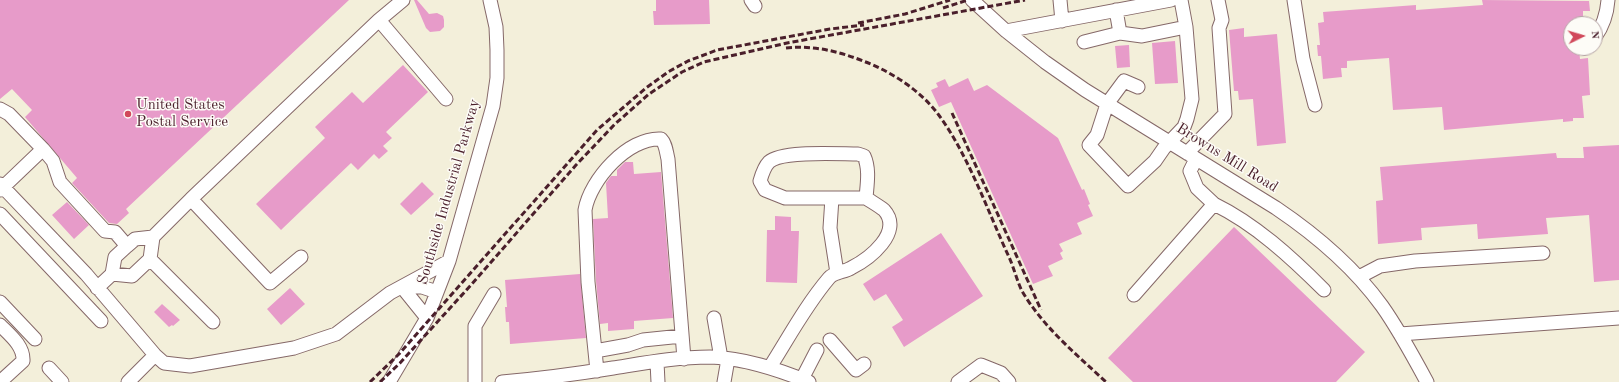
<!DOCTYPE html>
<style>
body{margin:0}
#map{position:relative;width:1619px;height:382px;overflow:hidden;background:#f3efda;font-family:"Old Standard TT",serif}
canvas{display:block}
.north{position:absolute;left:1563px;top:16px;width:40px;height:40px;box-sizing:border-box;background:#fdfcf7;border:1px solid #b5a4a5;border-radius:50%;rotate:85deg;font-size:11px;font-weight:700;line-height:16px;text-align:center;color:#4a1f2b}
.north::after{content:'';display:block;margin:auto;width:14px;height:18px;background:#d1495b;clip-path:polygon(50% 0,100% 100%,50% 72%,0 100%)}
</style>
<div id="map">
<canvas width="1619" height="382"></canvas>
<div class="north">N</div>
</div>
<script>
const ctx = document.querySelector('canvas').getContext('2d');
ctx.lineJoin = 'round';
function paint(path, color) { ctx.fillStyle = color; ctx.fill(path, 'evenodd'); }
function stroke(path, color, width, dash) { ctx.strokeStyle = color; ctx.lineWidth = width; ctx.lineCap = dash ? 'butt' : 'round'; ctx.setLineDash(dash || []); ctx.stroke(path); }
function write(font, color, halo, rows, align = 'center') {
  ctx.font = font + ' "Old Standard TT",serif'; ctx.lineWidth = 3; ctx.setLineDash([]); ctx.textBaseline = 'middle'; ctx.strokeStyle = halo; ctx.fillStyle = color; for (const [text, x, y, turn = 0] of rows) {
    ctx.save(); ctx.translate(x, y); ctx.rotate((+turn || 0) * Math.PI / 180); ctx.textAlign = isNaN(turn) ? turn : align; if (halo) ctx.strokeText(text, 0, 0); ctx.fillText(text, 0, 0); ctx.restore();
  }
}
const building = new Path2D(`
 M 0,0 L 349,0 L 126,209 L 129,213 L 117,224 L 109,223 L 72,183 L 77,178 L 25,117 L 32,110 L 12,89 L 0,99 Z
 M 414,0 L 417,0 L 429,14 L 437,13 L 443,16 L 444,20 L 444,27 L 440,31 L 430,32 L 426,28 Z
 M 656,0 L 709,0 L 710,24 L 654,25 L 653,11 L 656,11 Z
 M 1482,0 L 1589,1 L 1590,11 L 1583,11 L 1583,19 L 1577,20 L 1577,24 L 1571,24 L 1571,48 L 1579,48 L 1580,59 L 1588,58 L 1590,95 L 1582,96 L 1584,118 L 1573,118 L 1573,121 L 1563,122 L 1563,119 L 1444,130 L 1442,107 L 1393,110 L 1389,58 L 1347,61 L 1347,68 L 1341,68 L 1342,77 L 1323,79 L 1321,56 L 1318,56 L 1317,45 L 1320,45 L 1318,23 L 1324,22 L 1323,12 L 1416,5 L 1416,10 L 1483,5 Z
 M 1244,28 L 1244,37 L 1277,34 L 1286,143 L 1257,146 L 1253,99 L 1239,100 L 1238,91 L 1234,91 L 1229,30 Z
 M 1175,41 L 1178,83 L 1155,84 L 1152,43 Z
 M 1129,45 L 1130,67 L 1117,68 L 1115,46 Z
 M 403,65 L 428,92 L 386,132 L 392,138 L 383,146 L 388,151 L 379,159 L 374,154 L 358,170 L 351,163 L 281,230 L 256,204 L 325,138 L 315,127 L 352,92 L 363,103 Z
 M 968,78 L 974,91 L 987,85 L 1058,138 L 1082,190 L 1084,189 L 1090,204 L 1088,205 L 1093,216 L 1077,223 L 1082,234 L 1059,244 L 1063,251 L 1060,253 L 1063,259 L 1048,266 L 1053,276 L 1033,284 L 951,102 L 939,107 L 931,90 L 938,87 L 936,83 L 945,79 L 949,87 Z
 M 1619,145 L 1619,280 L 1594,282 L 1589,215 L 1546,218 L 1548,234 L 1478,239 L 1477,224 L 1421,228 L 1422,240 L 1378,244 L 1376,201 L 1383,200 L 1380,167 L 1556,153 L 1557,158 L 1584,158 L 1583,147 Z
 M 625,162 L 633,162 L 634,174 L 661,172 L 673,318 L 634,321 L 634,329 L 608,331 L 608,323 L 600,324 L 596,281 L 593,219 L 608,218 L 606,183 L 611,176 L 617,176 L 617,170 Z
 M 422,182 L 434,194 L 411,215 L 400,204 Z
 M 67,202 L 89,225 L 74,239 L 52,215 Z
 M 775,216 L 791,217 L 791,231 L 799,231 L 797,283 L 766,282 L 767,230 L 775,230 Z
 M 1234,227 L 1365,352 L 1336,382 L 1133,382 L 1108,358 Z
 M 941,233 L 983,296 L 904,347 L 892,327 L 903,320 L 886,294 L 874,301 L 863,284 Z
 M 580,274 L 586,338 L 510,344 L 509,322 L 506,322 L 505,307 L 507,307 L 505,280 Z
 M 290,288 L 305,304 L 281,325 L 267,309 Z
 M 162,304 L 180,320 L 173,326 L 172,325 L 169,327 L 154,312 Z`);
const minor = new Path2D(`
 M 751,0 L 755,6
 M 972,0 L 1006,31 L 1045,62 L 1085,90 L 1276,208 C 1316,235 1353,266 1382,306 C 1399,330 1413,356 1427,382
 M 1060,0 L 1062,21
 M 1294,0 L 1303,59 L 1315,105
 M 379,20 L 446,99
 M 1006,31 L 1171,0
 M 1120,33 L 1142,36 L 1186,27
 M 1595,37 C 1603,26 1607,14 1608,0
 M 1084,42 L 1120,33 L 1116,10
 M 1138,87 L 1124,81 L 1107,104 L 1097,135 L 1089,145 L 1128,186 L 1155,161 L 1164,148 L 1184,127 L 1187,119 L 1192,99 L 1186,27 L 1181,0
 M 0,109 L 9,114 L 43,149 L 0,190
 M 43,149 L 53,161 L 60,182 L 105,231 L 115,232 L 127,246
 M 1187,153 L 1225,114 L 1219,28 L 1222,20 L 1218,0
 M 0,184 L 86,274 L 155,355 L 164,363 L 190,366 L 294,348 L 336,334 L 390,293 L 449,261
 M 832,198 L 830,228 L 837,273
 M 191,199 L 379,20 L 403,0
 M 1214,204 C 1255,224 1291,257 1324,290
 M 0,214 L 101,321
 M 150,259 L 213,322
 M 112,274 L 132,276 L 150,259 L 153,237 L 191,199 L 270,283 L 301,257
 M 1359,277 L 1380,266 L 1415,261 L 1543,253
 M 402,287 L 427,318
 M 402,287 L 422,287 L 437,292
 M 97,288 L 112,274 L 115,257 L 127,246 L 135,239 L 153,237
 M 1134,295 L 1214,204 L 1197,188 L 1190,171 L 1196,159
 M 0,302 L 35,339
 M 714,318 L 721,358
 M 0,325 C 10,335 24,346 23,361 L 0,382
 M 1400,334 L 1619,318
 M 830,340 L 856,370 L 864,364
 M 595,351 L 628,345 L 643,340 L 682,336
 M 657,362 L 658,382
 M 770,367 C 789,337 806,305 829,278 C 834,272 845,272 851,268 C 869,259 904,232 884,210 C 879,206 872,202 866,198 C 867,185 870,169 864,156 L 858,154 C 839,154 782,150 769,162 C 764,167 762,174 760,181 L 765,190 L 785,198 L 866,198
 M 49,368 L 62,382
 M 597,371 L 588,282 L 585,210 C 590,180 628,137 661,139 C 666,144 666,151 668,159 L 684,359
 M 802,379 L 817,350
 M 128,382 L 155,355
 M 389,382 L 427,318 L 449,261 L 493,106 L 497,78 L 497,50 L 496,27 L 490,0
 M 475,382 L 475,326 L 494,294
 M 502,382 C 539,379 576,374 613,368 C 645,363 677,357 710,357 C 744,358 777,369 809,382
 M 724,382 L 728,359
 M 958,382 L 981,365 L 1001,373 L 1009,382`);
const rail = new Path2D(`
 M 943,8 L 968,0
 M 858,23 L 905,14 L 950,0
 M 786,48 C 812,45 838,51 863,61 C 890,71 920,90 938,114 C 968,154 988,212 1009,257 C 1014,268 1017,281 1022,291 C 1043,327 1076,354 1106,382
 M 952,113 L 1041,310
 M 370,382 L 399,354 L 597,130 L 646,88 L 668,72 L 688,61 L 717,50 L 830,29 L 864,25
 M 380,382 L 400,363 L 471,285 L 576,165 L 615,124 L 649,94 L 682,72 L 704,62 L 787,43 L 1025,0`);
const markers = [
 [128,114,4,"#d1495b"]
];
const poiNames = [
 ["United States",136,105],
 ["Postal Service",136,122]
];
const streetNames = [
 ["Browns Mill Road",1227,158,32],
 ["Southside Industrial Parkway",449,192,-74]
];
paint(building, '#e79bc9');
stroke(minor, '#856868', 15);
stroke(minor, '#fff', 13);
stroke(rail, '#4a1f2b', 3, [6, 3]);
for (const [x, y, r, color] of markers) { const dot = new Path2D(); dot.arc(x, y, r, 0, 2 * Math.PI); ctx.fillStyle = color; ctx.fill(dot); stroke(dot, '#fdfcf7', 1.5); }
write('15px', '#4a1f2b', '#fdfcf7', poiNames, 'left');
write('15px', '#4a1f2b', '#fdfcf7', streetNames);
</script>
